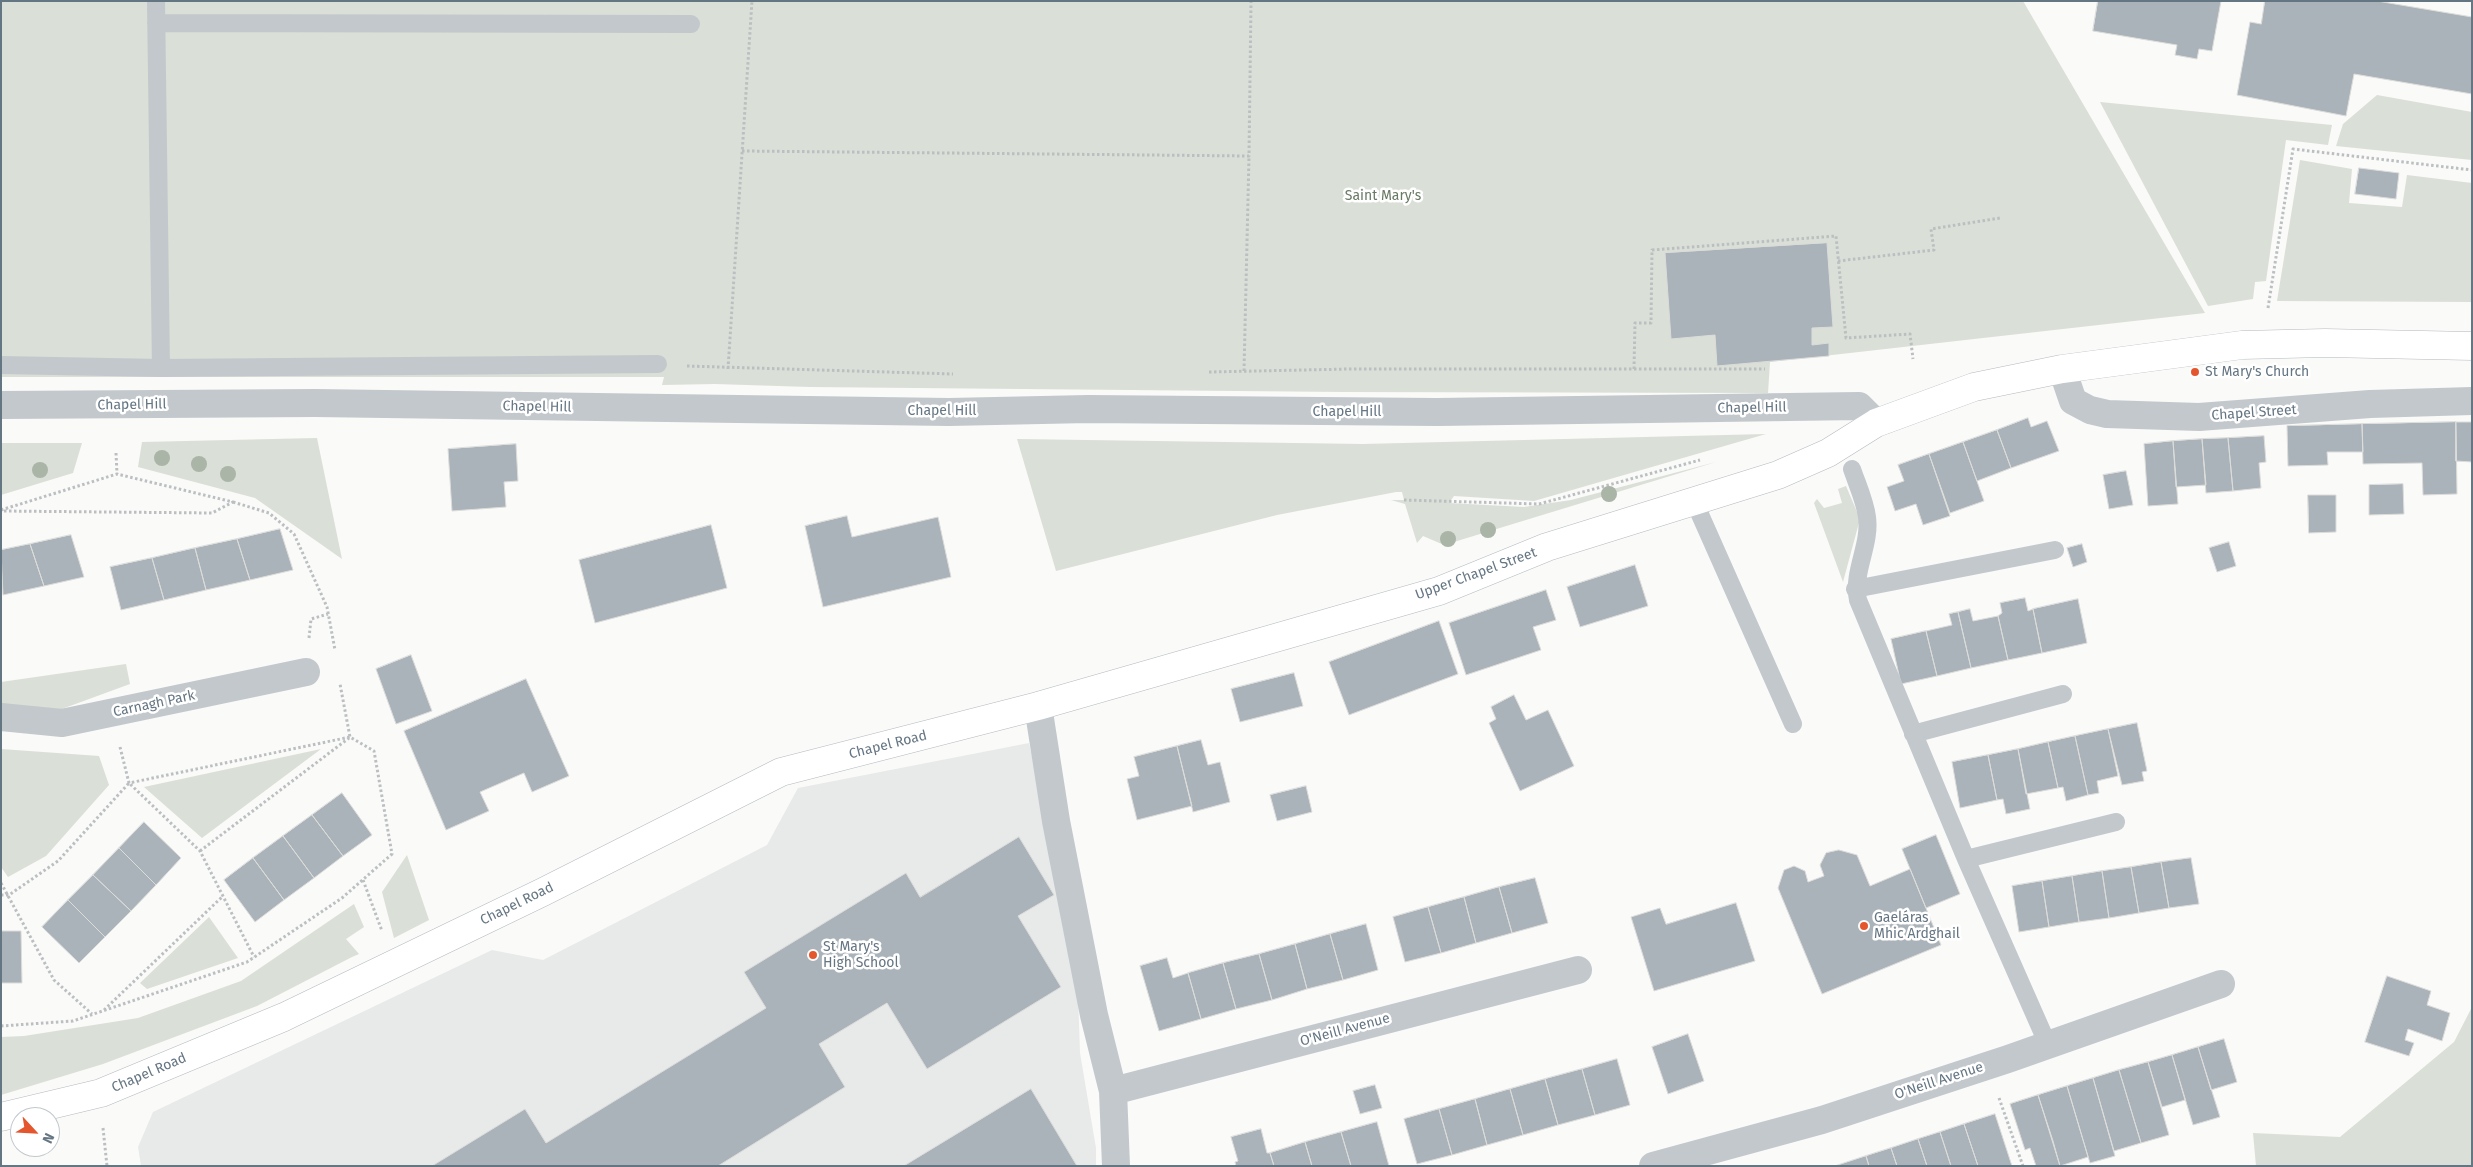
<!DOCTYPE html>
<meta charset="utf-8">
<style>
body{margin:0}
#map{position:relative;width:2473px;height:1167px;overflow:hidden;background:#fafaf8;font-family:"Fira Sans",sans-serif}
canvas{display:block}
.frame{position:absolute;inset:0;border:2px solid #657683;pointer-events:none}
.north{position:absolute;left:10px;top:1107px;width:50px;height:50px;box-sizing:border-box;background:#fff;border:1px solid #c1c8cd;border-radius:50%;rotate:115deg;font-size:14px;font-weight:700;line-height:20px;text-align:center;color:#657683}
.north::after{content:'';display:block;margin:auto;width:18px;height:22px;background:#e4572e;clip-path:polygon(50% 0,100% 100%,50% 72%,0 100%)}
</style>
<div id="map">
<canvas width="2473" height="1167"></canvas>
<div class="frame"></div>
<div class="north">N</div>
</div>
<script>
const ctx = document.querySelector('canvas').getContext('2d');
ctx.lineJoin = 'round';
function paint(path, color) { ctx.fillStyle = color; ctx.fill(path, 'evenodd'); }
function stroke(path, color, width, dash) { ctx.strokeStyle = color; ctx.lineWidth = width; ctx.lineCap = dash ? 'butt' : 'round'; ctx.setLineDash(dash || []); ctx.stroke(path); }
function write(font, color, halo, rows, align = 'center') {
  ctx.font = font + ' "Fira Sans",sans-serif'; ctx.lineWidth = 5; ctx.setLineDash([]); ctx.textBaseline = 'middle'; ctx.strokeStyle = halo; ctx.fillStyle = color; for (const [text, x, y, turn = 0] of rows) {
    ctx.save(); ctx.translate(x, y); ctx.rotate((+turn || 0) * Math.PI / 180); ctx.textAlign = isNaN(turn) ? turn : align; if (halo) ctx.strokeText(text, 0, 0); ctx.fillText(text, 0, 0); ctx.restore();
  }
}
const built = new Path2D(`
 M 1029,743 L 1077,964 L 1080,1053 L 1096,1148 L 1096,1166 L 141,1166 L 138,1147 L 153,1112 L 492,950 L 543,960 L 767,845 L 798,788 Z`);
const green = new Path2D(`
 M 1,1 L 2023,1 L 2205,313 L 1770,362 L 1768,393 L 1344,392 L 810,387 L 715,384 L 662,385 L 664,377 L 1,377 Z
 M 2377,95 L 2472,112 L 2472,160 L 2336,146 L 2343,124 Z
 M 2100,102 L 2332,125 L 2328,145 L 2286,140 L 2266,281 L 2255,282 L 2253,299 L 2208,306 Z
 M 2300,160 L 2352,169 L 2349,203 L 2402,207 L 2407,175 L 2472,183 L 2472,302 L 2277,301 Z
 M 1766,434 L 1534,501 L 1454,496 L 1449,503 L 1524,507 L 1571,500 L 1716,462 L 1444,545 L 1423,536 L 1417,543 L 1405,504 L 1391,500 L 1404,500 L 1402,492 L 1396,492 L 1277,515 L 1056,571 L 1017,439 L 1363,444 Z
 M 317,438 L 342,559 L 255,498 L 138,467 L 142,442 Z
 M 1,443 L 82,443 L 73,473 L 1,495 Z
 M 1846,486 L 1860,519 L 1843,582 L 1814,503 L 1817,499 L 1824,508 L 1842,503 L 1838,489 Z
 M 126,664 L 130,684 L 59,710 L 1,704 L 1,682 Z
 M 1,749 L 99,756 L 109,785 L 46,856 L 8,877 L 1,867 Z
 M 321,749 L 202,838 L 144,787 Z
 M 407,855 L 429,920 L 394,938 L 382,892 Z
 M 354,904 L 364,927 L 346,939 L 359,954 L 352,957 L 257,1006 L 103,1064 L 1,1095 L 1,1037 L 24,1036 L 138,1018 L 241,981 Z
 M 209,917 L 238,958 L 147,989 L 140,983 Z
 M 2472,1007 L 2472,1166 L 2256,1166 L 2253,1133 L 2340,1137 L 2454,1042 Z`);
const building = new Path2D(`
 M 2098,1 L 2221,1 L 2212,51 L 2199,49 L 2197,59 L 2175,55 L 2177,45 L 2093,31 Z
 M 2265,1 L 2377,1 L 2472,17 L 2472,94 L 2354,74 L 2346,116 L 2237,95 L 2250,22 L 2261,24 Z
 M 2359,168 L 2399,173 L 2396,199 L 2355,194 Z
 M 1827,243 L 1833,327 L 1812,328 L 1812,345 L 1829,343 L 1829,356 L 1717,366 L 1715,335 L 1671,339 L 1665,253 Z
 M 2028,418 L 2031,427 L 2047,421 L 2059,451 L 2011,468 L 1997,430 Z
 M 2456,422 L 2472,422 L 2472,462 L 2456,461 Z
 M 2456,422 L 2457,494 L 2423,495 L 2422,463 L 2363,464 L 2362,424 Z
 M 2362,424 L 2363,452 L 2327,452 L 2328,465 L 2288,466 L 2287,426 Z
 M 1997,430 L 2011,468 L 1977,481 L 1963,442 Z
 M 2264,436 L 2266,462 L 2259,463 L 2261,488 L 2233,491 L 2228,438 Z
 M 2228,438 L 2233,491 L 2206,493 L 2202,439 Z
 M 2202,439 L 2206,485 L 2176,487 L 2173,441 Z
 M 2173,441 L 2178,504 L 2148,506 L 2144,444 Z
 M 1963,442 L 1984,501 L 1950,513 L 1929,454 Z
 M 516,444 L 518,481 L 504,482 L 506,507 L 452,511 L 448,449 Z
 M 1929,454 L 1950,516 L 1923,525 L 1916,504 L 1895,511 L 1887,487 L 1904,481 L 1898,465 Z
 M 2126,471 L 2133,505 L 2109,509 L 2103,475 Z
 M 2403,484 L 2404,514 L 2369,515 L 2369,485 Z
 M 2308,495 L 2336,495 L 2336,532 L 2309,533 Z
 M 847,516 L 852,537 L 938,517 L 951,577 L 823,607 L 805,526 Z
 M 711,525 L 727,588 L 595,623 L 579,560 Z
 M 280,529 L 293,570 L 250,580 L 237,539 Z
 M 71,535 L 84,577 L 44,586 L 30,544 Z
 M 237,539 L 250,580 L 206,590 L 195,548 Z
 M 2229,542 L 2236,566 L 2217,572 L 2209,548 Z
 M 30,544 L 44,586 L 3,595 L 1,550 Z
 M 2082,544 L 2087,562 L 2073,567 L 2067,548 Z
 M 195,548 L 206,590 L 164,600 L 152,558 Z
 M 152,558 L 164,600 L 121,610 L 110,567 Z
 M 1635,565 L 1648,606 L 1580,627 L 1567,587 Z
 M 1546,590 L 1556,620 L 1533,627 L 1541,650 L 1466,675 L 1449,623 Z
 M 2025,598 L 2028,611 L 2033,609 L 2042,653 L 2008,660 L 1998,616 L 2002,613 L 2000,603 Z
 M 2078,599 L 2087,643 L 2042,653 L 2033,609 Z
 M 1970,609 L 1973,621 L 1998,616 L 2008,660 L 1971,668 L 1958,612 Z
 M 1958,612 L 1971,668 L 1937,676 L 1926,631 L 1952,625 L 1949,614 Z
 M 1439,621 L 1458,674 L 1349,715 L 1329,662 Z
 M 1926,631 L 1937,676 L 1901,684 L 1891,639 Z
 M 411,655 L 432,711 L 396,724 L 376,669 Z
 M 1294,673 L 1303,706 L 1240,722 L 1231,689 Z
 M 526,679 L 569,776 L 532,792 L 524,773 L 480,792 L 489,811 L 446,830 L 404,731 Z
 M 1514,695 L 1526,720 L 1548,710 L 1574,766 L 1520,791 L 1489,723 L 1496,719 L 1491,707 Z
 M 2137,723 L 2147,771 L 2142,772 L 2144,781 L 2122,785 L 2108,729 Z
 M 2108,729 L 2118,776 L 2097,781 L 2099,793 L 2088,795 L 2075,736 Z
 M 2075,736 L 2088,795 L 2066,801 L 2063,787 L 2058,788 L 2048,742 Z
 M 1201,740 L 1208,765 L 1220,762 L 1230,802 L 1193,812 L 1177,746 Z
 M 2048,742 L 2058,788 L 2026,794 L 2018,749 Z
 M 1177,746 L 1192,806 L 1137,820 L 1127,779 L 1139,776 L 1134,757 Z
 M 2018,749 L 2030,809 L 2006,814 L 2003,799 L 1997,800 L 1988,755 Z
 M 1988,755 L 1997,800 L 1960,808 L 1952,762 Z
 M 1306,786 L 1312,812 L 1277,821 L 1270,795 Z
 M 342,793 L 372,835 L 343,856 L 312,815 Z
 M 312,815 L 343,856 L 314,878 L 283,836 Z
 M 144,822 L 181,858 L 156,885 L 119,848 Z
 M 1936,835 L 1960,894 L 1926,908 L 1902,849 Z
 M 283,836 L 314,878 L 284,900 L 253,858 Z
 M 1019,837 L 1054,895 L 1018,916 L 1061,987 L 927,1069 L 887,1003 L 819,1044 L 845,1087 L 718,1166 L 432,1166 L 525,1109 L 546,1143 L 766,1008 L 744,972 L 906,873 L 920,897 Z
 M 119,848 L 156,885 L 131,911 L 93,875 Z
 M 1839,850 L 1857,855 L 1870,886 L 1910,869 L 1941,945 L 1822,994 L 1778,888 L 1784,870 L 1794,866 L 1805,871 L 1808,882 L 1824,876 L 1820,865 L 1826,853 Z
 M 253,858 L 284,900 L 255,922 L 224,880 Z
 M 2191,858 L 2199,904 L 2169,908 L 2161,862 Z
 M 2161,862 L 2169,908 L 2139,913 L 2131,867 Z
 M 2131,867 L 2139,913 L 2109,918 L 2102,871 Z
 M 2102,871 L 2109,918 L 2079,922 L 2072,876 Z
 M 93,875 L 131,911 L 105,937 L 68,900 Z
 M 2072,876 L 2079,922 L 2049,927 L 2042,881 Z
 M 1535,878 L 1548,923 L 1512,933 L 1499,887 Z
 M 2042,881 L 2049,927 L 2019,932 L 2012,886 Z
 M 1499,887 L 1512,933 L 1476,943 L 1464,897 Z
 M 1464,897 L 1476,943 L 1441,953 L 1428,907 Z
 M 68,900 L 105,937 L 79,963 L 42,927 Z
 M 1736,903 L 1755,961 L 1654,991 L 1631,917 L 1660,908 L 1666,924 Z
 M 1428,907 L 1441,953 L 1405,962 L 1393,917 Z
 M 1366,924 L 1378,970 L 1343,980 L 1330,934 Z
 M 1,931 L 21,931 L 22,983 L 1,983 Z
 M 1330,934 L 1343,980 L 1307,989 L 1295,944 Z
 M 1295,944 L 1307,989 L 1272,1000 L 1259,954 Z
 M 1259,954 L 1272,1000 L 1236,1009 L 1223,963 Z
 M 1167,958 L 1173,978 L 1188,973 L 1201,1019 L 1159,1031 L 1140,966 Z
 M 1223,963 L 1236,1009 L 1201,1019 L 1188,973 Z
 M 2387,976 L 2431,991 L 2427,1005 L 2450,1013 L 2442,1041 L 2408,1029 L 2405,1040 L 2414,1043 L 2409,1056 L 2365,1042 Z
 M 1688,1034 L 1704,1081 L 1668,1094 L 1652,1047 Z
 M 2224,1039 L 2237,1082 L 2211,1090 L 2198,1047 Z
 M 2198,1047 L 2220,1117 L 2193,1125 L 2172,1055 Z
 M 2172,1055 L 2185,1100 L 2162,1107 L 2148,1062 Z
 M 1617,1059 L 1630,1105 L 1595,1115 L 1582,1069 Z
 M 2148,1062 L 2169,1135 L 2141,1143 L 2119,1070 Z
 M 1582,1069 L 1595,1115 L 1558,1125 L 1545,1079 Z
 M 2119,1070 L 2141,1143 L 2114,1151 L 2093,1078 Z
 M 2093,1078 L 2115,1156 L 2090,1163 L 2067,1086 Z
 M 1545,1079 L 1558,1125 L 1523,1135 L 1510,1089 Z
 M 1375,1085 L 1382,1108 L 1360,1114 L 1353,1091 Z
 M 2067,1086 L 2088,1157 L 2060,1166 L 2038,1095 Z
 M 1031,1089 L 1077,1166 L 904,1166 Z
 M 1510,1089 L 1523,1135 L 1487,1145 L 1475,1099 Z
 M 2038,1095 L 2053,1141 L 2060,1166 L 2036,1166 L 2030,1148 L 2025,1150 L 2010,1104 Z
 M 1475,1099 L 1487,1145 L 1452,1155 L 1439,1109 Z
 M 1439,1109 L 1452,1155 L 1417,1164 L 1404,1119 Z
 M 1995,1114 L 2012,1166 L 1978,1166 L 1964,1124 Z
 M 1377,1122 L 1389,1166 L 1351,1166 L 1341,1132 Z
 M 1964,1124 L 1978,1166 L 1951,1166 L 1940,1132 Z
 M 1261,1129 L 1267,1153 L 1270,1153 L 1274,1166 L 1236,1166 L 1235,1162 L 1238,1161 L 1231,1137 Z
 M 1341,1132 L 1351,1166 L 1312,1166 L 1305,1142 Z
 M 1940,1132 L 1951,1166 L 1927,1166 L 1918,1139 Z
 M 1918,1139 L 1927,1166 L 1897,1166 L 1891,1148 Z
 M 1305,1142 L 1312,1166 L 1274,1166 L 1270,1153 Z
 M 1891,1148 L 1897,1166 L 1869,1166 L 1866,1156 Z
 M 1866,1156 L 1869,1166 L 1835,1166 Z`);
const path = new Path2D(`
 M 742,151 L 1249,156 L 1251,1
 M 1838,261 L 1934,250 L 1931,229 L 2000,218
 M 2268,308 L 2293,149 L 2472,170
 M 687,366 L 953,374
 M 728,369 L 752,1
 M 1634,369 L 1635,323 L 1651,323 L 1652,250 L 1836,236 L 1846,338 L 1910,334 L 1913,359
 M 1244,371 L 1249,156
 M 1209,372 L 1349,369 L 1765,369
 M 116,453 L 117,474
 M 1404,500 L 1539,504 L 1700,460
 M 233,502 L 269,513 L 294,534 L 327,607 L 335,650
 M 1,510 L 117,474 L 233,502 L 212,513 L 1,511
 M 309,638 L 311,619 L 328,614
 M 120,747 L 129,783 L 350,737
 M 200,851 L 349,738
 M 363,880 L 382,931
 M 1,883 L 54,980 L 92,1014
 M 1,895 L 9,895 L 58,861 L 129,783 L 200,851 L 254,957
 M 104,1010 L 223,896
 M 1,1026 L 73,1021 L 247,962 L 342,898 L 392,854 L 374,751 L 350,737 L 340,684
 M 1999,1098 L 2023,1166
 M 103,1128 L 107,1166`);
const lane = new Path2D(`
 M 156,1 L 161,368
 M 156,23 L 691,24
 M 1,365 L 161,368 L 658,364
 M 1852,469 C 1857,484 1865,501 1867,517 C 1871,545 1852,572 1858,600 L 1966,859 L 2048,1045
 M 1694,501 L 1793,724
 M 1855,589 L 2055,550
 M 1913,734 L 2063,694
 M 1966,859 L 2116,822`);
const street = new Path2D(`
 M 2062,369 L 2073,401 L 2090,410 L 2107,414 L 2199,417 L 2370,404 L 2472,401
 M 1,405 L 315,403 L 949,412 L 1088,409 L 1437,412 L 1859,406 L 1876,423
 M 1038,706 L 1056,821 L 1094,1015 L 1113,1091 L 1116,1166
 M 1,717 L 62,723 L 306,672
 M 1113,1091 L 1578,970
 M 1653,1166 L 1822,1120 L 2008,1059 L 2221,984`);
const secondary = new Path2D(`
 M 1,1117 L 101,1093 L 284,1017 L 543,892 L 781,772 L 1038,706 L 1439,591 L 1547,547 L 1778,475 L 1828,453 L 1876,423 L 1974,387 L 2062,369 L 2242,345 L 2325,343 L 2472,346`);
const trees = [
 [162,458],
 [199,464],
 [40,470],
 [228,474],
 [1609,494],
 [1488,530],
 [1448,539]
];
const markers = [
 [2195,372,5,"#e4572e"],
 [1864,926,5,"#e4572e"],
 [813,955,5,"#e4572e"]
];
const parkNames = [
 ["Saint Mary's",1383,196]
];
const poiNames = [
 ["St Mary's Church",2205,372],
 ["Gaeláras",1874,918],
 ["Mhic Ardghail",1874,934],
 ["St Mary's",823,947],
 ["High School",823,963]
];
const streetNames = [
 ["Chapel Hill",132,405,-1],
 ["Chapel Hill",537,407,1],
 ["Chapel Hill",1752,408,-1],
 ["Chapel Hill",942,411],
 ["Chapel Hill",1347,412],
 ["Chapel Street",2254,413,-4],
 ["Upper Chapel Street",1476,574,-20],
 ["Carnagh Park",154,704,-12],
 ["Chapel Road",888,745,-14],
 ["Chapel Road",517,904,-26],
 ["O'Neill Avenue",1345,1030,-15],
 ["Chapel Road",149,1073,-23],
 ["O'Neill Avenue",1939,1081,-18]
];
paint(built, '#e8e9e9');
paint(green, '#dadfd7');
paint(building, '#aab3b9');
stroke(building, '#dcdcda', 1);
stroke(secondary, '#b3babf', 29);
stroke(path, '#bbbfc2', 3, [2.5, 2.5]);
stroke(lane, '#c3c8cc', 18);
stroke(street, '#c3c8cc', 28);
stroke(secondary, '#fff', 28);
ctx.fillStyle = '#aab4a7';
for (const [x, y] of trees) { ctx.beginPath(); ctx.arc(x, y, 8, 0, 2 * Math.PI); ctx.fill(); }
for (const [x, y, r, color] of markers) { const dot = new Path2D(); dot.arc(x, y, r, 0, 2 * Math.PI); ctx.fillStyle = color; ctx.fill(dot); stroke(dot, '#fff', 2); }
write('14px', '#687a64', '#fff', parkNames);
write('14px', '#657683', '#fff', poiNames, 'left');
write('14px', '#657683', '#fff', streetNames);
</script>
